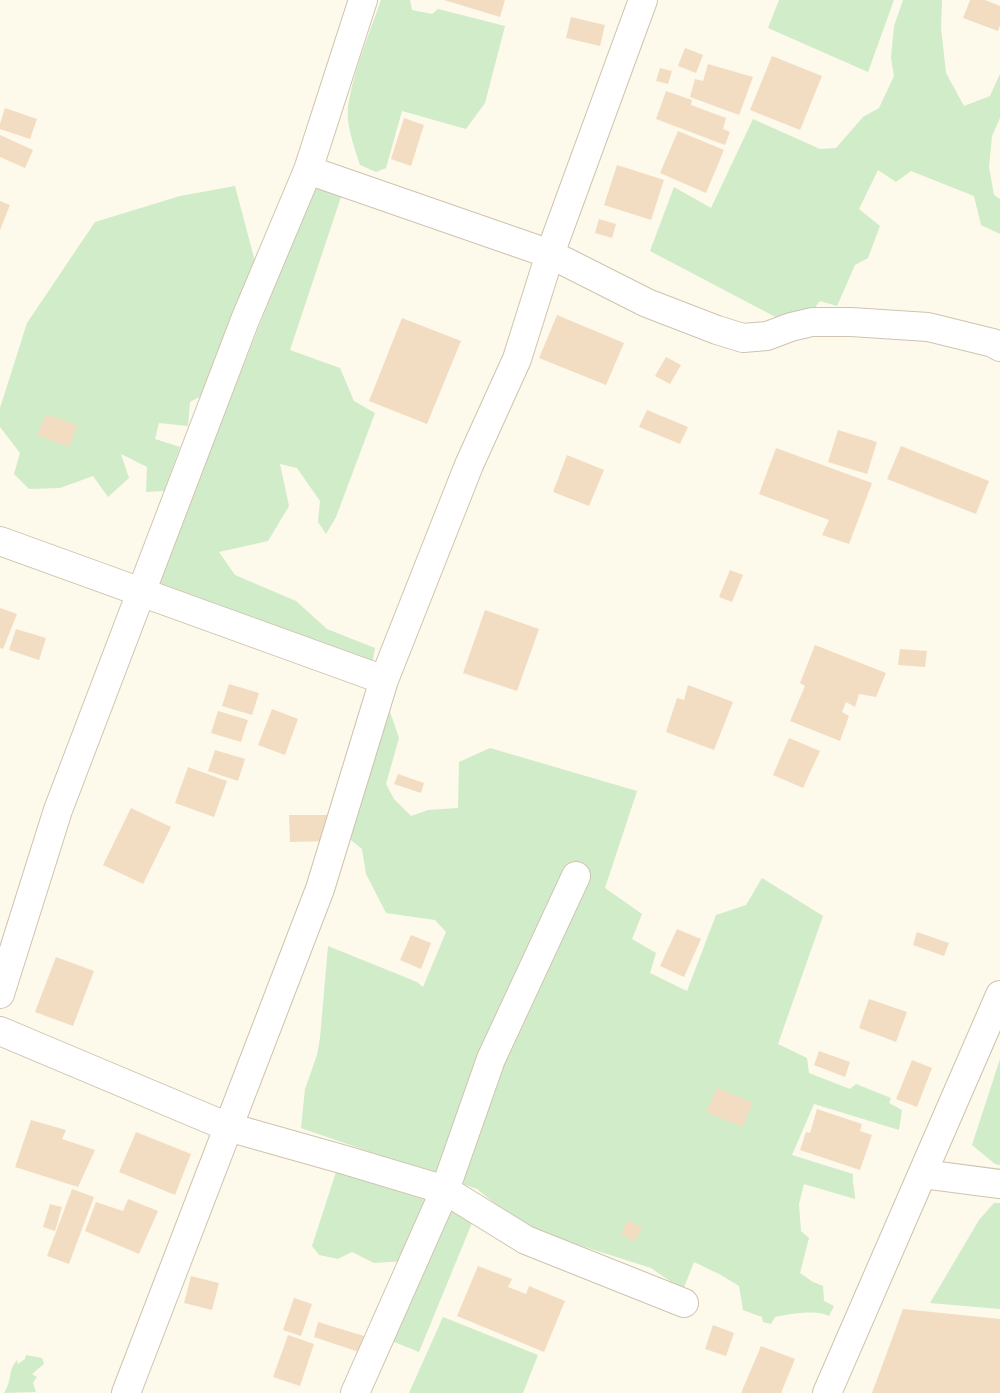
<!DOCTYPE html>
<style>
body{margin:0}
canvas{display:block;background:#fdf9eb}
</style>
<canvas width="1000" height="1393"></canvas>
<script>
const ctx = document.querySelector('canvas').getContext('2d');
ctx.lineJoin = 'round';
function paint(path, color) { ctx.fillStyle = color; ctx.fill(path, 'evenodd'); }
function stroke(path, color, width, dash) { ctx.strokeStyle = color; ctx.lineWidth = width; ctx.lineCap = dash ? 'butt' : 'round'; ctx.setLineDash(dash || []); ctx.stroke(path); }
const green = new Path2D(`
 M 381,0 L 410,0 L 412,10 L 432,14 L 438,9 L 505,26 L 485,103 L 466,129 L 402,111 L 386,168 L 376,172 L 360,165 C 355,149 346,125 348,108 C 352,75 370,32 381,0 Z
 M 779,0 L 894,0 L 868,72 L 768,28 Z
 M 903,0 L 942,0 L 941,28 L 946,73 L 964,106 L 990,96 L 1000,74 L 1000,118 L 992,136 L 989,167 L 994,195 L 1000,199 L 1000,234 L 981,225 L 974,196 L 911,171 L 896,182 L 878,170 L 859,209 L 880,226 L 868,258 L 855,265 L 837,306 L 820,301 L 816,306 L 814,317 L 785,322 L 650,251 L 674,187 L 711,208 L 753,119 L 820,149 L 836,148 L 863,117 L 879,108 L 894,76 L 891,58 L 894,26 Z
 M 315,185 L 341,197 L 290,350 L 340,368 L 354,401 L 375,413 L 336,517 L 326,534 L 318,522 L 320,501 L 297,468 L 280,464 L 289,506 L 268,541 L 219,552 L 235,575 L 296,601 L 327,629 L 375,648 L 372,665 L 157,584 Z
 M 235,186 L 257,269 L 207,393 L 190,402 L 188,426 L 159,423 L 155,439 L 180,447 L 164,491 L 146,492 L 147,467 L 121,454 L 129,478 L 108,497 L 93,476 L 60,488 L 29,489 L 14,474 L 20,453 L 0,427 L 0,408 L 27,323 L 95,222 L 180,196 Z
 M 388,706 L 399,738 L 386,784 L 394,799 L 411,816 L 428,810 L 458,808 L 459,762 L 490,748 L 637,791 L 605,888 L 642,914 L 632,939 L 656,953 L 650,973 L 687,991 L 716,915 L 746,905 L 762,878 L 823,916 L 778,1044 L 807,1058 L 809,1073 L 850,1089 L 856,1084 L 891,1098 L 889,1103 L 902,1110 L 899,1130 L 814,1104 L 792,1155 L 853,1174 C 852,1183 855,1190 855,1199 L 804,1184 L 799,1204 L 801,1231 L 809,1238 L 800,1273 L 813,1282 L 823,1286 L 824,1301 L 834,1306 L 829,1316 C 818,1309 788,1314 775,1317 L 771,1324 L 763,1322 L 762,1317 L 743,1310 L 739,1286 L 721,1275 L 694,1262 L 683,1290 L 651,1268 L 525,1228 L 477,1189 L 301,1128 L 305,1089 L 317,1055 L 320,1038 L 328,946 L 417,982 L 423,987 L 446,932 L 435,920 L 386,913 L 366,874 L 362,849 L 346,836 Z
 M 1000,1059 L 1000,1165 L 995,1164 L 972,1145 Z
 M 337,1169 L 410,1186 L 472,1223 L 419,1352 L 387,1339 L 404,1261 L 374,1263 L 352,1252 L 338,1259 L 319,1255 L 312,1246 Z
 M 994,1203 L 1000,1203 L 1000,1309 L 930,1303 L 979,1220 Z
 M 443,1317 L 538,1355 L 523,1393 L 409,1393 Z
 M 26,1355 L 42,1358 L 44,1364 L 32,1374 L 37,1377 L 33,1383 L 36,1392 L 4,1393 C 13,1379 7,1372 17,1360 L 18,1364 L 25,1359 Z`);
const building = new Path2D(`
 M 444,0 L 505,0 L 500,17 Z
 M 970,0 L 985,0 L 1000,6 L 1000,25 L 998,31 L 963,18 Z
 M 571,17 L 605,25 L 600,46 L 566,38 Z
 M 685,48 L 703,55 L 696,73 L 678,66 Z
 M 772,56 L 822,76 L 800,130 L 750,110 Z
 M 708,64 L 753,77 L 739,115 L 690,97 L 695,79 L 703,81 Z
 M 660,68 L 672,71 L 668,84 L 656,81 Z
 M 666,91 L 692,100 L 691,105 L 726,118 L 723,129 L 730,132 L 725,145 L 656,119 Z
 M 5,108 L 37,119 L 30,139 L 0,129 L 0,124 Z
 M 404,118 L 424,125 L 411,166 L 391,159 Z
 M 678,131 L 724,150 L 706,193 L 660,173 Z
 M 0,135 L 33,150 L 25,168 L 0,157 Z
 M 617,165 L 664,180 L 651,220 L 604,205 Z
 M 0,201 L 10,205 L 0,230 Z
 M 599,219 L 616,224 L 612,238 L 595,233 Z
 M 557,315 L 624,343 L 606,385 L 539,358 Z
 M 402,318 L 461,341 L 427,424 L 369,401 Z
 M 666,357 L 681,365 L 670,384 L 655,376 Z
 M 647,410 L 688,427 L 680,444 L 639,427 Z
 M 46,414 L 77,425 L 69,447 L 37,435 Z
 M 838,430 L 877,442 L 867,474 L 828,462 Z
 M 901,446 L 989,481 L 976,514 L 887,479 Z
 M 776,448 L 872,483 L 849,544 L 822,535 L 829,520 L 759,494 Z
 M 567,455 L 604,470 L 589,506 L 553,492 Z
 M 730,570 L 743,575 L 732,602 L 719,597 Z
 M 0,608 L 17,614 L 3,649 L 0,648 Z
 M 485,610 L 539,629 L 517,691 L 463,673 Z
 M 16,629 L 46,638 L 39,660 L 9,650 Z
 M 815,645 L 886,673 L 876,697 L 859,694 L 855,707 L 846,702 L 842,712 L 849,716 L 840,741 L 790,721 L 805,686 L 800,683 Z
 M 900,649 L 927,651 L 925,667 L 898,665 Z
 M 229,684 L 259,693 L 252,715 L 222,706 Z
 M 688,685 L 733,702 L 714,750 L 666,732 L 677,698 L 684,700 Z
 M 272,709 L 298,719 L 285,755 L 258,745 Z
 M 218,711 L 248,720 L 241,742 L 211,733 Z
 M 789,738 L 820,751 L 803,788 L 773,775 Z
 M 215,750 L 245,759 L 238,781 L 208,771 Z
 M 188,767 L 227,781 L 214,817 L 175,803 Z
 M 398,774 L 424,783 L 421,793 L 394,784 Z
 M 131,808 L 171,827 L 143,884 L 103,865 Z
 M 289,815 L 330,815 L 330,841 L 290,842 Z
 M 677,929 L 701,939 L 684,977 L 660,966 Z
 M 917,932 L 949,943 L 944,956 L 913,945 Z
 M 411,935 L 431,943 L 421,969 L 400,960 Z
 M 56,957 L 94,971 L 73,1026 L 35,1012 Z
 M 869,999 L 907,1012 L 896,1042 L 859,1028 Z
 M 819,1051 L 850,1062 L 845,1077 L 814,1065 Z
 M 912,1060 L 932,1068 L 917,1107 L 896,1099 Z
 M 717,1088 L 753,1103 L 742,1127 L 706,1112 Z
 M 817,1109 L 862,1124 L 860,1131 L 872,1135 L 860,1170 L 800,1150 L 806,1132 L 810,1133 Z
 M 31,1120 L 66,1130 L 62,1139 L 95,1150 L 78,1187 L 15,1167 Z
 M 136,1132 L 191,1154 L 175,1195 L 119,1172 Z
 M 72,1189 L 94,1197 L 69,1264 L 47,1256 Z
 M 128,1199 L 158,1211 L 139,1254 L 85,1231 L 96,1202 L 123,1211 Z
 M 50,1204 L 62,1207 L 55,1231 L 43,1227 Z
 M 628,1220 L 642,1228 L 634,1242 L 621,1234 Z
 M 478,1266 L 512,1279 L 508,1287 L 526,1294 L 529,1286 L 565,1301 L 544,1352 L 457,1316 Z
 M 191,1276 L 219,1283 L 212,1310 L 184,1303 Z
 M 294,1298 L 312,1304 L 301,1336 L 283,1330 Z
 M 903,1309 L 1000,1319 L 1000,1393 L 872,1393 Z
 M 318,1322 L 364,1336 L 359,1352 L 314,1337 Z
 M 713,1325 L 734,1333 L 726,1356 L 705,1349 Z
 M 288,1335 L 314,1344 L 300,1386 L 273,1377 Z
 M 761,1346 L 795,1359 L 781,1393 L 741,1393 Z`);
const minor = new Path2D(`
 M 308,170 L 550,254 L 647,303 L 717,330 L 743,338 L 767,336 L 791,327 L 812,322 L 851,322 L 928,327 L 993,343 L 1000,347
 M 0,541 L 384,680
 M 0,994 L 58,810 L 245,320 L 308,170 L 363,0
 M 0,1031 L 228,1127 L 345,1160 L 445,1190 L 526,1240 L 684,1303
 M 923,1174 L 1000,1184
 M 126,1393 L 320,889 L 384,680 L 469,465 L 517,359 L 550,254 L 643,0
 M 355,1393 L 445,1190 L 491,1059 L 576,876
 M 827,1393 L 1000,995`);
paint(green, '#d1ecc9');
paint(building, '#f3ddc2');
stroke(minor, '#d0c3af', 30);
stroke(minor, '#fff', 28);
</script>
